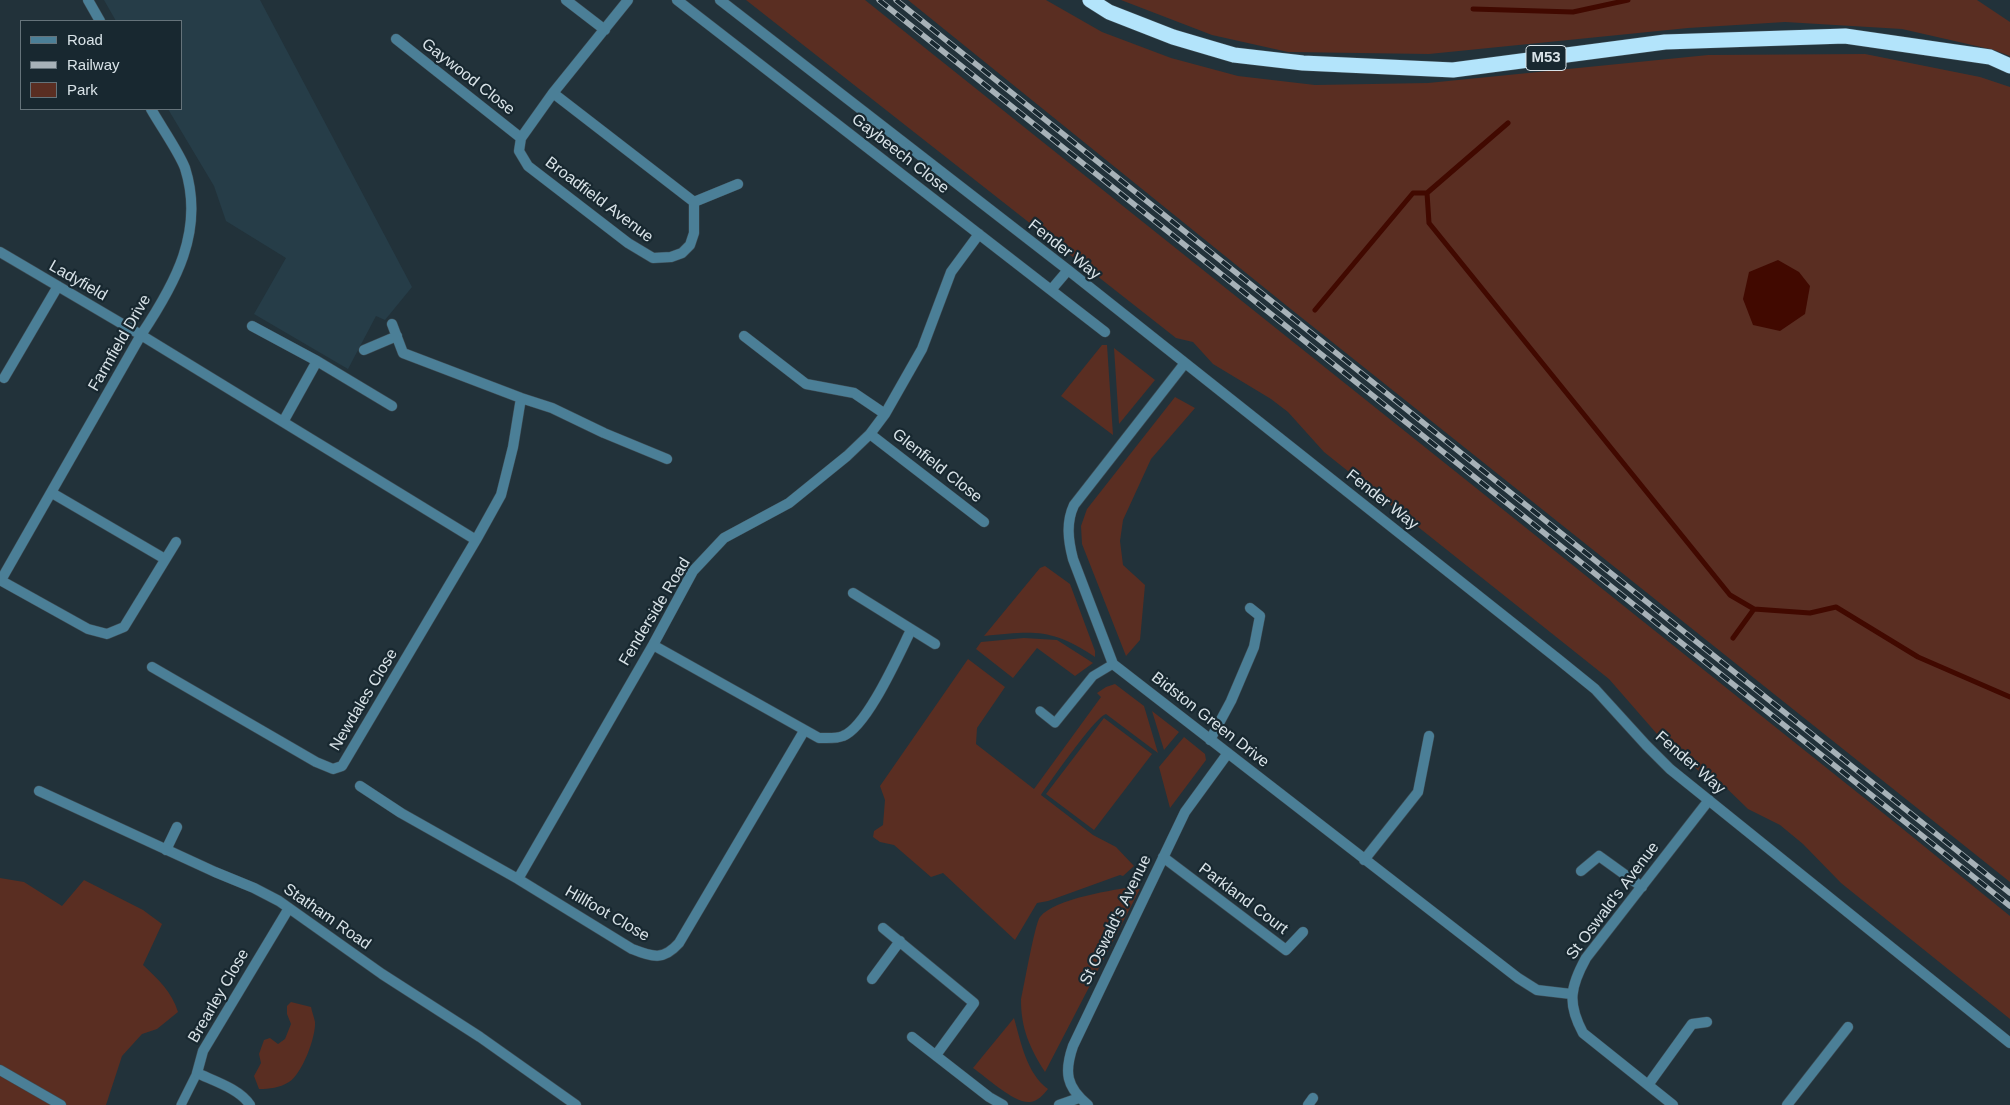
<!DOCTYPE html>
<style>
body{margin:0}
#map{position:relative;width:2010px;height:1105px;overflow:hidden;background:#22323a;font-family:Arial,sans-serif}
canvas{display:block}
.legend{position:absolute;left:20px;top:20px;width:162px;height:90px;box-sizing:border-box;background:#182830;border:1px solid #65737a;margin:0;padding:6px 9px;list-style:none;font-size:15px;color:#d9e3e8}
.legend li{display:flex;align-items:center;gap:10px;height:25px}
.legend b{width:25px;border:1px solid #65737a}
</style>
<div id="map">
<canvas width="2010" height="1105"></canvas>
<ul class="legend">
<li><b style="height:6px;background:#4b7f97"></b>Road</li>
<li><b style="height:6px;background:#a7b2b8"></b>Railway</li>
<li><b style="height:14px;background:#5a2e22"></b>Park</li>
</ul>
</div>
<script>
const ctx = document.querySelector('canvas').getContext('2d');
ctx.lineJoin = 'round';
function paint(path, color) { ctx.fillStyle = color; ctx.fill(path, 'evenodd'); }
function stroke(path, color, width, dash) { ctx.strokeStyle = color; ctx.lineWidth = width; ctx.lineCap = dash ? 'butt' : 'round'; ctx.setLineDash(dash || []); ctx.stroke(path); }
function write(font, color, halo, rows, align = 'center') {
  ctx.font = font + ' Arial,sans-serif'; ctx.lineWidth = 4.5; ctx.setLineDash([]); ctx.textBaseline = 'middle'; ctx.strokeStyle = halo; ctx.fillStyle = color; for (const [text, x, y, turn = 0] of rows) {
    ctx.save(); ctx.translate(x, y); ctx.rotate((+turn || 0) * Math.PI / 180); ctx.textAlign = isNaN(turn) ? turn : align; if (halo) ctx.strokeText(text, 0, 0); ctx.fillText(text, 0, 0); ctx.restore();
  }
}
const built = new Path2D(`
 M 104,0 L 260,0 L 412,287 L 385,320 L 376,316 L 348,369 L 254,314 L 286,258 L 226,221 L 214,186 L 168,109 L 181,109 L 181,21 L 116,21 Z`);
const green = new Path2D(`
 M 746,0 L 865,0 L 1893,821 L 2010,916 L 2010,1019 L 1841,883 L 1803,844 L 1780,825 L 1748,809 L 1715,777 L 1701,773 L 1657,734 L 1609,679 L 1324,452 L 1288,412 L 1271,399 L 1213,364 L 1193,342 L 1176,338 Z
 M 908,0 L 1046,0 L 1102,32 L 1171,58 L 1238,76 L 1315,85 L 1428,83 L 1708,55 L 1865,54 L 1980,77 L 2010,87 L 2010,882 L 1287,306 Z
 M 1121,0 L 1977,0 L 2010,22 L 2010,56 L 1994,50 L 1902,29 L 1785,22 L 1688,28 L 1429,54 L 1288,52 L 1212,35 Z
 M 1102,345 L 1107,345 L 1113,435 L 1061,396 Z
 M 1114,348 L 1155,380 L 1119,424 Z
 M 1175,397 L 1195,408 L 1151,459 L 1123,520 L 1120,541 L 1123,565 L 1145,585 L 1140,640 L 1126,656 L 1082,544 L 1081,526 L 1087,509 Z
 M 1045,566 L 1070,584 L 1095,651 L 1095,657 C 1052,628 1034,631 984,636 L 1040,568 Z
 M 1024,638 L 1057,640 L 1093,663 L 1075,676 L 1037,648 L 1013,678 L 976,649 L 981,642 Z
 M 968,659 L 1005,687 L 977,728 L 976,744 L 1034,789 L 1101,697 L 1097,693 L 1106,687 L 1115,684 L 1144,706 L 1158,753 L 1106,714 C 1095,717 1051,781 1041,795 L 1093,835 L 1116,847 L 1134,866 L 1123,876 L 1120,875 L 1048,901 L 1037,903 L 1015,940 L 943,873 L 931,877 L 894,845 L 880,842 L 873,837 L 874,831 L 883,825 L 885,800 L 880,786 Z
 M 1152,711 L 1179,732 L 1164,750 Z
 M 1104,718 L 1152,754 L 1094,830 L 1046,794 Z
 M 1184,737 L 1205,754 L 1206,760 L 1170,808 L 1159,767 Z
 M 0,878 L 24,882 L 62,906 L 84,880 L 143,910 L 162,924 L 143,965 C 158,979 172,992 178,1012 L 157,1029 L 142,1034 L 122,1056 L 106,1105 L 0,1105 Z
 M 1138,886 L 1137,889 L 1140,889 L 1045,1072 C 1030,1048 1021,1029 1021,1000 C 1024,987 1035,923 1040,917 C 1055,898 1114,890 1138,886 Z
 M 291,1002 L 311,1007 C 312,1012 314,1017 315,1022 C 316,1037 302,1074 289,1082 C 279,1088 270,1089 259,1089 L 254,1076 L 261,1063 L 259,1054 L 264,1040 L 270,1038 L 278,1044 L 285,1039 L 291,1024 L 287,1014 L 287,1006 Z
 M 1014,1018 C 1021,1043 1027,1074 1048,1089 C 1043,1095 1038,1101 1030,1102 C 1015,1104 986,1077 973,1068 Z`);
const water = new Path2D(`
 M 1778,260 L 1799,272 L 1810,286 L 1805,314 L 1780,331 L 1753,325 L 1743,299 L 1749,272 Z`);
const stream = new Path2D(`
 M 1473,9 L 1573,12 L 1628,0
 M 1427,193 L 1508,123
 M 1315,310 L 1413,193 L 1427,193 L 1429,223 L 1730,595 L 1754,609 L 1810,613 L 1836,607 L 1918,657 L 2010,697
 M 1733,638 L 1754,609`);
const lane = new Path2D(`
 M 1040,711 L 1055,723 L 1093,676 L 1113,664
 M 181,1105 L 197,1073`);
const street = new Path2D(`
 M 88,0 L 100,21
 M 566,0 L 605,30
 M 677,0 L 1105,332
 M 720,0 L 1068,270 L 1558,659 L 1595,689 L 1646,745 L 1670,769 L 2010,1043
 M 396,39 L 521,138
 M 553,93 L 694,202 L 694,233 L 690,245 L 682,253 L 671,257 L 653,258 L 628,243 L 528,166 L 519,151 L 521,138 L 553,93 L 628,0
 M 694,202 L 738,184
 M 0,252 L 141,335 L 476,540
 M 1051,290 L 1068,270
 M 392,324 L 403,353 L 521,398 L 552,408 L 604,433 L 667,459
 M 252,326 L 317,361 L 392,406
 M 744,336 L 806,384 L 854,393 L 885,414
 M 364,350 L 397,336
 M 1185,363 L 1074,505 C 1066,522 1068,540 1073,559 L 1113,664 L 1518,978 L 1537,990 L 1571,994
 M 4,378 L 58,286
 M 283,422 L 317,361
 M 870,434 L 984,522
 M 52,493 L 165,559
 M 0,580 L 88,629 L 107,634 L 124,627 L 176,542
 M 1,580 L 141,335 C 175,284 205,231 185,168 C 179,152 160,125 151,109
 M 853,593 L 935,644
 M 653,645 L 819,738 C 826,738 836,739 843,736 C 867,727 899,654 911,630
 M 152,667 L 316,762 L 333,769 L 342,766 L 476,540 L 501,495 L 513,447 L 521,398
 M 1210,740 L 1231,701 L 1254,647 L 1260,616 L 1250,608
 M 360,786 L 401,813 L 518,879 L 632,949 C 653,957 663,961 679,943 L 804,731
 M 39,791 L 215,872 L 254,888 L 279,901 L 382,974 L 480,1037 L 576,1105
 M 166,850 L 177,827
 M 1163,857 L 1286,950 L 1303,932
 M 1364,860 L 1418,792 L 1429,736
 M 1581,871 L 1599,856 L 1642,887
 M 518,879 L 653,645 L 693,571 L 724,538 L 789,503 L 847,456 L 870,434 L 885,414 L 922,349 L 951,272 L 979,234
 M 883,928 L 974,1003 L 936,1055
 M 872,979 L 900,941
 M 912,1037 L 989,1097 L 1003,1105
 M 0,1070 L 61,1105
 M 1648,1085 L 1692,1024 L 1707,1022
 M 250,1105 C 240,1089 214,1081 197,1073 L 203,1051 L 289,908
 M 1059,1105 L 1079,1098
 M 1088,1105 C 1066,1087 1064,1072 1073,1046 L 1185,812 L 1228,753
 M 1308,1105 L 1313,1098
 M 1673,1105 L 1583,1033 C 1567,1003 1570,987 1586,958 L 1709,800
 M 1787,1105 L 1848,1027`);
const highway = new Path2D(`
 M 1090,0 L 1109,12 L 1173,37 L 1234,55 L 1303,63 L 1453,70 L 1665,42 L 1845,36 L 1990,57 L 2010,66`);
const rail = new Path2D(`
 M 879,0 L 2010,906
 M 896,0 L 2010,893`);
const shields = [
 [1546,58,40]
];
const shieldNames = [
 ["M53",1546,58]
];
const streetNames = [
 ["Gaywood Close",468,77,38],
 ["Gaybeech Close",900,154,38],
 ["Broadfield Avenue",599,200,37],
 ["Fender Way",1064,250,38],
 ["Ladyfield",78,281,30],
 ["Farmfield Drive",120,343,-60],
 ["Glenfield Close",937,466,38],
 ["Fender Way",1382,500,38],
 ["Fenderside Road",655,612,-59],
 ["Newdales Close",364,700,-59],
 ["Bidston Green Drive",1210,720,38],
 ["Fender Way",1690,763,41],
 ["Parkland Court",1243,899,37],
 ["St Oswald's Avenue",1613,901,-53],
 ["Hillfoot Close",607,914,30],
 ["Statham Road",327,917,35],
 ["St Oswald's Avenue",1116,920,-64],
 ["Brearley Close",219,996,-60]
];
paint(built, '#263d48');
paint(green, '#5a2e22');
paint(water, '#410900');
stroke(stream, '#410900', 5);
stroke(lane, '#3f4e56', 10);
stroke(street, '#3f4e56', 11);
stroke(highway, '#3f4e56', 16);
stroke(lane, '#4b7f97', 9);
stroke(street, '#4b7f97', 10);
stroke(highway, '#b3e4fb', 15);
stroke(rail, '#a7b2b8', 5.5);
stroke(rail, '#182830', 4, [11]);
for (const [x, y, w] of shields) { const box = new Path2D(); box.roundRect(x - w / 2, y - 12.5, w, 25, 4); ctx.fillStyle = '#182830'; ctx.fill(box); stroke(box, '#d9e3e8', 1); }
write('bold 15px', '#d9e3e8', null, shieldNames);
write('16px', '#d9e3e8', '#182830', streetNames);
</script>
